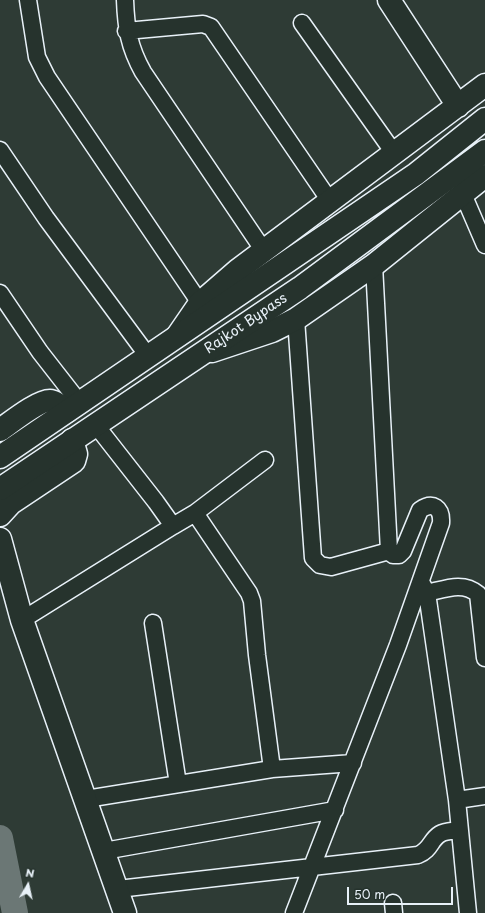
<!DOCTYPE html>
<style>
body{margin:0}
#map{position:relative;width:485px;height:913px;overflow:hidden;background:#2e3b35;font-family:"Playpen Sans",sans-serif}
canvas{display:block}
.north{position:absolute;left:8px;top:865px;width:40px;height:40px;-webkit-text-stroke:3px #26332d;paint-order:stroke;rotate:9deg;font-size:11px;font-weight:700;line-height:16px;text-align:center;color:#e8f1f8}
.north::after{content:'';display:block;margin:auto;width:14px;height:18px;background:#e8f1f8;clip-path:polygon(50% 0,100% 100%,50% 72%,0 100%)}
.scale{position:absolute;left:347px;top:887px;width:106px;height:18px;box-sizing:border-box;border:2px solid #e8f1f8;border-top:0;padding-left:5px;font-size:12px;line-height:14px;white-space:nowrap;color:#e8f1f8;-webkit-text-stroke:3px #26332d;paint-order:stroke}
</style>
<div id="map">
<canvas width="485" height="913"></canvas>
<div class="north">N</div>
<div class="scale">50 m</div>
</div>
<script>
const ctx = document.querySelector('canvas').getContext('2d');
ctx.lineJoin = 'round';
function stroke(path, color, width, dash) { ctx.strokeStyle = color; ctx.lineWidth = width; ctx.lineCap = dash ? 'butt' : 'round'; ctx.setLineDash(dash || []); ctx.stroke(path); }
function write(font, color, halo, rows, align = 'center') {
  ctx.font = font + ' "Playpen Sans",sans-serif'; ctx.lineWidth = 3.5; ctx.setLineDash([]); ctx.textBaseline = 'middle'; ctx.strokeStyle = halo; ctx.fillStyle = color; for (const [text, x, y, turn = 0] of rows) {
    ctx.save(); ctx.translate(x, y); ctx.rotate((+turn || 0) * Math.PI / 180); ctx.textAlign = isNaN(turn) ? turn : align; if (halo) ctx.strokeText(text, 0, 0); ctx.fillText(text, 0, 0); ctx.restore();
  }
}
const river = new Path2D(`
 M 0,838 L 15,913`);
const street = new Path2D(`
 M 28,0 L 37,57 L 47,77 L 200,303
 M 125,0 C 126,28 129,47 143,72 L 264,251
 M 302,23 L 394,153
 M 126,31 L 203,24 L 211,27 L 330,201
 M 0,150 L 46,218 L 148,356
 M 463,194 L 485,245
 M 0,293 L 40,352 L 79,402
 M 296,319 L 313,558 L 320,565 L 331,567 L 389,551
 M 195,513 L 265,460
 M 173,526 L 195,513 L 249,593 L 252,601 L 257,655 L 272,769
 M 421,582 L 427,593 L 457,800 L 468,913
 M 427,593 C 445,589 463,581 478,594 L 485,658
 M 22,620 L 173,526 L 156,502 L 95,424
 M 153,623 L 178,784
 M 86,799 L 272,769 L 353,763
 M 457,800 L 485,796
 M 104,851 L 335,810
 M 118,889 L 418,855 C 431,850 430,840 440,834 C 445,831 453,831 459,830
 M 393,903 L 394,913
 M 294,913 L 398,645 L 441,523 C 442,508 433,501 420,510 L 403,551 L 399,555 L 393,555 L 389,551 L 374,265`);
const secondary = new Path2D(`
 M 389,0 L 458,106
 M 178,335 L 200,303 L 238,270 L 485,85
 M 212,351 L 272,331 L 296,319 L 374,265 L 485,176
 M 0,430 C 10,423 40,399 51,401 C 57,402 62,407 67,411
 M 0,515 L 11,503 L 74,461 L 76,454 L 72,440
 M 0,539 L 22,620 L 125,913`);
const highway = new Path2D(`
 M 0,457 L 416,174 L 485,119
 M 0,489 L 300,288 L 485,151`);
const streetNames = [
 ["Rajkot Bypass",246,324,-34]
];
stroke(river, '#6b7775', 26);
stroke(street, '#e8f1f8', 19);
stroke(secondary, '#e8f1f8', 25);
stroke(highway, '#e8f1f8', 25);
stroke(street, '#26332d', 16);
stroke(secondary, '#26332d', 22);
stroke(highway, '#26332d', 22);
write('14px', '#e8f1f8', '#26332d', streetNames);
</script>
